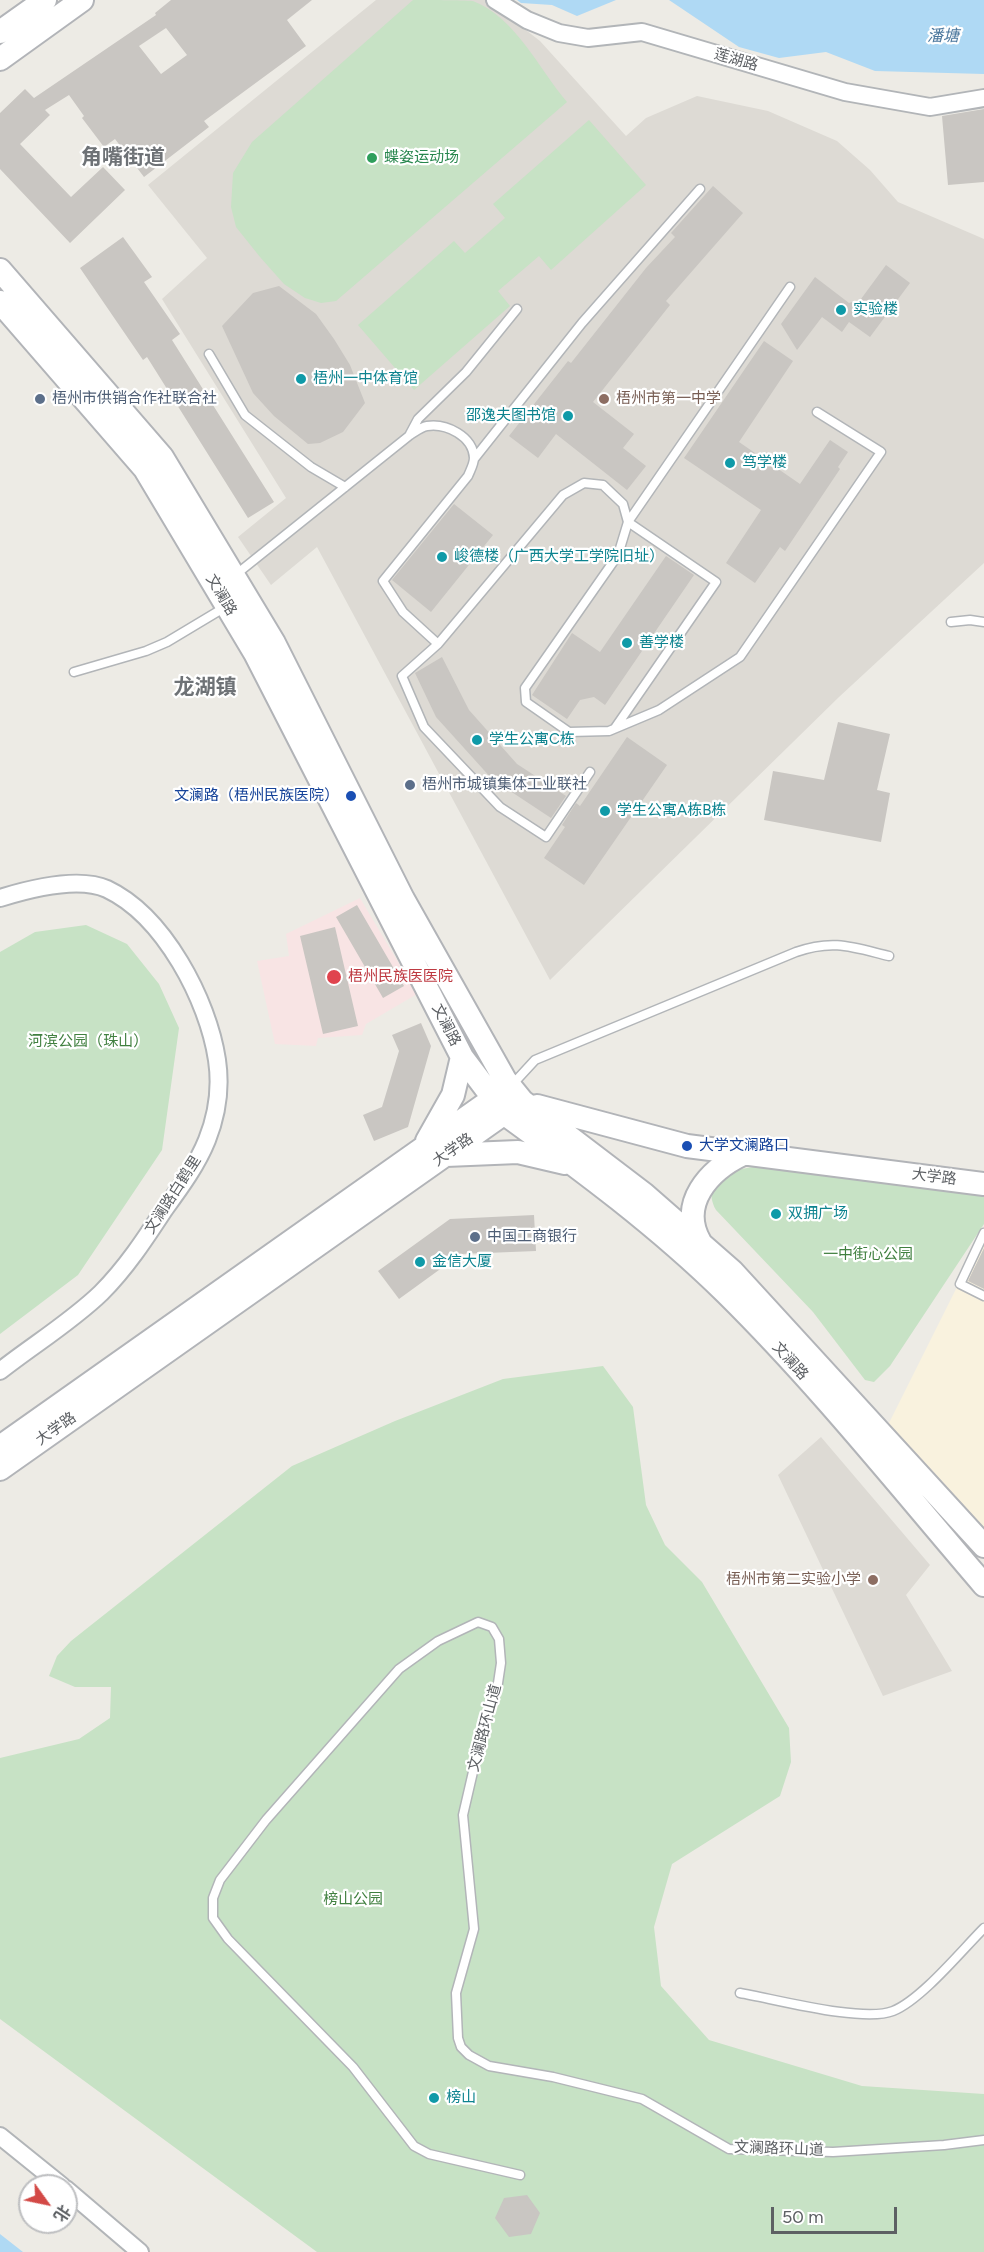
<!DOCTYPE html>
<meta charset="utf-8">
<style>
body{margin:0}
#map{position:relative;width:984px;height:2252px;overflow:hidden;background:#edebe5;font-family:Figtree,"Noto Sans SC",sans-serif}
canvas{display:block}
.north{position:absolute;left:18px;top:2174px;width:60px;height:60px;box-sizing:border-box;background:#fff;border:2px solid #bebfc1;border-radius:50%;rotate:123deg;font-size:16px;font-weight:700;line-height:24px;text-align:center;color:#5d6064}
.north::after{content:'';display:block;margin:auto;width:21px;height:27px;background:#d34946;clip-path:polygon(50% 0,100% 100%,50% 72%,0 100%)}
.scale{position:absolute;left:771px;top:2207px;width:126px;height:27px;box-sizing:border-box;border:3px solid #5d6064;border-top:0;padding-left:8px;font-size:18px;line-height:21px;white-space:nowrap;color:#5d6064;-webkit-text-stroke:4px #fff;paint-order:stroke}
</style>
<div id="map">
<canvas width="984" height="2252"></canvas>
<div class="north">北</div>
<div class="scale">50 m</div>
</div>
<script>
const ctx = document.querySelector('canvas').getContext('2d');
ctx.lineJoin = 'round';
function paint(path, color) { ctx.fillStyle = color; ctx.fill(path, 'evenodd'); }
function stroke(path, color, width, dash) { ctx.strokeStyle = color; ctx.lineWidth = width; ctx.lineCap = dash ? 'butt' : 'round'; ctx.setLineDash(dash || []); ctx.stroke(path); }
function write(font, color, halo, rows, align = 'center') {
  ctx.font = font + ' Figtree,"Noto Sans SC",sans-serif'; ctx.lineWidth = 4.5; ctx.setLineDash([]); ctx.textBaseline = 'middle'; ctx.strokeStyle = halo; ctx.fillStyle = color; for (const [text, x, y, turn = 0] of rows) {
    ctx.save(); ctx.translate(x, y); ctx.rotate((+turn || 0) * Math.PI / 180); ctx.textAlign = isNaN(turn) ? turn : align; if (halo) ctx.strokeText(text, 0, 0); ctx.fillText(text, 0, 0); ctx.restore();
  }
}
const commercial = new Path2D(`
 M 984,1233 L 984,1546 L 883,1435 Z`);
const education = new Path2D(`
 M 376,0 L 487,0 L 540,41 L 626,136 L 646,118 L 697,96 L 768,111 L 837,141 L 870,170 L 898,202 L 984,239 L 984,563 L 839,697 L 550,980 L 317,547 L 271,585 L 238,537 L 286,498 L 162,299 L 207,258 L 148,185 Z
 M 821,1437 L 930,1565 L 906,1595 L 952,1671 L 883,1696 L 778,1475 Z`);
const medical = new Path2D(`
 M 360,898 L 417,994 L 366,1024 L 362,1035 L 318,1038 L 316,1046 L 275,1044 L 257,961 L 289,956 L 286,934 Z`);
const green = new Path2D(`
 M 413,0 C 428,0 460,0 473,1 C 516,18 539,69 567,102 L 336,301 L 321,303 L 305,298 L 284,284 L 260,257 L 236,227 L 231,207 L 233,173 L 252,142 Z
 M 589,120 L 646,185 L 551,270 L 539,256 L 498,291 L 510,306 L 414,390 L 358,325 L 454,241 L 465,253 L 505,218 L 493,204 Z
 M 86,925 L 127,944 L 159,984 L 179,1028 L 162,1150 L 78,1275 L 0,1334 L 0,952 L 35,932 Z
 M 761,1166 L 984,1190 L 984,1224 L 890,1366 L 874,1382 L 865,1380 L 813,1312 L 716,1210 C 699,1176 735,1169 761,1166 Z
 M 603,1366 L 633,1407 L 646,1505 L 665,1545 L 702,1582 L 789,1728 L 791,1762 L 780,1796 L 672,1864 L 654,1927 L 661,1986 L 709,2040 L 862,2086 L 984,2094 L 984,2252 L 317,2252 L 0,2019 L 0,1758 L 79,1739 L 110,1718 L 111,1687 L 75,1687 L 49,1676 L 57,1656 L 71,1641 L 292,1466 L 395,1421 L 503,1379 Z`);
const water = new Path2D(`
 M 517,0 L 616,0 L 577,16 L 552,5 L 521,3 Z
 M 669,0 L 984,0 L 984,74 L 875,71 L 826,52 L 779,58 L 739,47 Z
 M 0,2234 L 23,2252 L 0,2252 Z`);
const building = new Path2D(`
 M 171,0 L 312,0 L 287,20 L 306,46 L 204,121 L 209,127 L 144,177 L 115,139 L 104,147 L 82,118 L 84,116 L 69,95 L 45,110 L 50,115 L 20,144 L 71,197 L 103,167 L 125,190 L 70,243 L 0,169 L 0,113 L 25,89 L 34,98 L 156,15 L 155,13 ZM 166,28 L 187,55 L 161,74 L 139,46 Z
 M 984,109 L 984,182 L 948,185 L 942,116 Z
 M 713,186 L 743,213 L 666,301 L 670,305 L 593,402 L 634,434 L 623,448 L 646,466 L 627,490 L 556,434 L 538,458 L 509,436 L 568,361 L 571,363 L 646,268 L 675,237 L 671,233 Z
 M 123,237 L 152,277 L 144,282 L 180,334 L 172,340 L 274,502 L 248,518 L 147,357 L 143,360 L 80,268 Z
 M 886,265 L 910,283 L 870,337 L 849,322 L 842,332 L 822,317 L 797,350 L 781,324 L 815,277 L 849,303 L 861,299 Z
 M 279,286 L 316,314 L 334,339 L 350,365 L 365,403 L 343,432 L 320,443 L 308,444 L 274,416 L 253,393 L 222,326 L 253,293 Z
 M 764,341 L 793,361 L 739,442 L 800,484 L 830,440 L 848,452 L 838,467 L 840,469 L 785,551 L 780,547 L 755,583 L 726,563 L 761,510 L 684,458 Z
 M 454,504 L 493,535 L 431,612 L 392,580 Z
 M 666,556 L 694,575 L 605,705 L 594,697 L 580,700 L 567,719 L 532,695 L 572,633 L 600,652 Z
 M 442,657 L 469,710 L 517,764 L 566,796 L 551,818 L 492,779 L 436,717 L 415,673 Z
 M 838,722 L 890,734 L 877,790 L 890,793 L 881,842 L 764,820 L 773,771 L 824,780 Z
 M 627,737 L 667,765 L 584,885 L 544,858 L 565,827 L 562,825 L 576,803 L 580,806 Z
 M 357,905 L 404,986 L 383,998 L 336,917 Z
 M 335,927 L 358,1026 L 323,1034 L 300,936 Z
 M 421,1023 L 431,1046 L 408,1127 L 374,1141 L 363,1115 L 382,1107 L 399,1051 L 392,1035 Z
 M 534,1215 L 536,1251 L 461,1254 L 399,1299 L 378,1271 L 450,1219 Z
 M 984,1248 L 984,1289 L 968,1281 Z
 M 527,2195 L 540,2213 L 531,2234 L 509,2237 L 495,2218 L 504,2198 Z`);
const lane = new Path2D(`
 M 209,354 L 245,415 L 311,467 L 345,487
 M 410,434 L 418,419 L 466,372 L 517,309
 M 474,459 L 582,323 L 700,189
 M 234,576 L 410,435 C 415,432 421,427 427,426 C 446,423 473,436 474,458 C 474,464 470,471 468,476 L 383,581 L 403,612 L 438,644
 M 951,622 L 970,620 L 984,622
 M 74,672 L 146,651 L 167,642 L 227,606
 M 615,728 L 716,582 L 628,522 L 790,287
 M 590,772 L 546,837 L 500,807 L 424,727 L 402,676 L 438,644 L 563,495 L 584,483 L 603,485 L 623,504 L 628,522 L 618,555 L 525,688 L 526,702 L 569,732 L 609,731 L 659,710 L 740,657 L 881,452 L 817,412
 M 511,1086 L 535,1060 L 796,952 C 833,939 852,947 889,956
 M 984,1233 L 960,1284 L 984,1296
 M 740,1993 C 775,1999 863,2023 893,2011 C 921,2000 962,1950 984,1928
 M 520,2175 L 429,2154 L 414,2146 L 353,2067 L 228,1939 L 213,1918 L 213,1898 L 220,1880 L 266,1820 L 399,1669 L 438,1641 L 478,1622 L 492,1627 L 499,1639 L 501,1663 L 498,1683 L 482,1733 L 463,1815 L 474,1929 L 456,1993 L 458,2038 L 461,2047 L 469,2055 L 489,2066 L 553,2077 L 642,2099 L 729,2149 L 833,2152 L 944,2145 L 984,2140`);
const street = new Path2D(`
 M 495,0 L 527,20 L 559,33 L 588,38 L 642,32 L 845,92 L 930,107 L 984,98
 M 0,898 C 29,889 78,876 107,889 C 164,916 208,1000 217,1060 C 221,1087 217,1115 207,1140 C 197,1165 180,1188 164,1210 C 145,1239 126,1268 101,1293 C 71,1322 33,1345 0,1371
 M 0,2136 L 62,2186
 M 66,2189 L 140,2252`);
const secondary = new Path2D(`
 M 0,32 L 45,0
 M 0,59 L 82,0
 M 0,270 L 162,457 L 274,643 L 403,899 L 505,1080 L 522,1101 L 644,1194 L 732,1271 L 984,1546
 M 0,302 L 145,469 L 255,653 L 462,1057 L 505,1114 C 582,1170 658,1226 726,1293 C 818,1384 900,1487 984,1585
 M 537,1106 L 687,1146 L 984,1184
 M 427,1141 L 453,1095 L 462,1057
 M 446,1155 L 518,1152 L 565,1163
 M 700,1242 C 678,1204 709,1170 743,1154
 M 0,1447 L 504,1091
 M 0,1469 L 516,1105`);
const markers = [
 [372,158,6,"#2e9e5b"],
 [841,310,6,"#0f9aa8"],
 [301,379,6,"#0f9aa8"],
 [40,399,6,"#5c6f8a"],
 [604,399,6,"#8d6e63"],
 [568,416,6,"#0f9aa8"],
 [730,463,6,"#0f9aa8"],
 [442,557,6,"#0f9aa8"],
 [627,643,6,"#0f9aa8"],
 [477,740,6,"#0f9aa8"],
 [410,785,6,"#5c6f8a"],
 [351,796,6,"#1a4fb4"],
 [605,811,6,"#0f9aa8"],
 [334,977,8,"#e0444e"],
 [687,1146,6,"#1a4fb4"],
 [776,1214,6,"#0f9aa8"],
 [475,1237,6,"#5c6f8a"],
 [420,1262,6,"#0f9aa8"],
 [873,1580,6,"#8d6e63"],
 [434,2098,6,"#0f9aa8"]
];
const streetNames = [
 ["莲湖路",736,60,16],
 ["文澜路",221,595,59],
 ["文澜路",446,1025,63],
 ["大学路",453,1150,-35],
 ["大学路",934,1177,7],
 ["文澜路白鹤里",173,1195,-57],
 ["文澜路",790,1361,48],
 ["大学路",56,1429,-35],
 ["文澜路环山道",485,1728,-75],
 ["文澜路环山道",779,2149,2]
];
const leisureNames = [
 ["蝶姿运动场",384,158]
];
const cultureNames = [
 ["实验楼",853,310],
 ["梧州一中体育馆",313,379],
 ["邵逸夫图书馆",556,416,"right"],
 ["笃学楼",742,463],
 ["峻德楼（广西大学工学院旧址）",454,557],
 ["善学楼",639,643],
 ["学生公寓C栋",489,740],
 ["学生公寓A栋B栋",617,811],
 ["双拥广场",788,1214],
 ["金信大厦",432,1262],
 ["榜山",446,2098]
];
const serviceNames = [
 ["梧州市供销合作社联合社",52,399],
 ["梧州市城镇集体工业联社",422,785],
 ["中国工商银行",487,1237]
];
const educationNames = [
 ["梧州市第一中学",616,399],
 ["梧州市第二实验小学",861,1580,"right"]
];
const transitNames = [
 ["文澜路（梧州民族医院）",339,796],
 ["大学文澜路口",699,1146,"left"]
];
const healthNames = [
 ["梧州民族医医院",348,977]
];
const parkNames = [
 ["河滨公园（珠山）",88,1042],
 ["一中街心公园",868,1255],
 ["榜山公园",353,1900]
];
const waterNames = [
 ["潘塘",943,36]
];
const districtNames = [
 ["角嘴街道",123,158],
 ["龙湖镇",205,688]
];
paint(commercial, '#f9f2de');
paint(education, '#dddad4');
paint(medical, '#f8e4e4');
paint(green, '#c7e2c5');
paint(water, '#afd9f4');
paint(building, '#c9c6c2');
stroke(lane, '#b2b5b8', 11);
stroke(street, '#b2b5b8', 20);
stroke(secondary, '#b2b4b8', 26);
stroke(lane, '#fff', 8);
stroke(street, '#fff', 16);
stroke(secondary, '#fff', 22);
for (const [x, y, r, color] of markers) { const dot = new Path2D(); dot.arc(x, y, r, 0, 2 * Math.PI); ctx.fillStyle = color; ctx.fill(dot); stroke(dot, '#fff', 2); }
write('15px', '#5d6064', '#fff', streetNames);
write('15px', '#27864d', '#fff', leisureNames, 'left');
write('15px', '#0d838f', '#fff', cultureNames, 'left');
write('15px', '#4e5e75', '#fff', serviceNames, 'left');
write('15px', '#785e54', '#fff', educationNames, 'left');
write('15px', '#164399', '#fff', transitNames, 'right');
write('15px', '#be3a42', '#fff', healthNames, 'left');
write('15px', '#418040', '#fff', parkNames);
write('italic 16px', '#4a769c', '#fff', waterNames);
write('bold 21px', '#6e7276', '#fff', districtNames);
</script>
